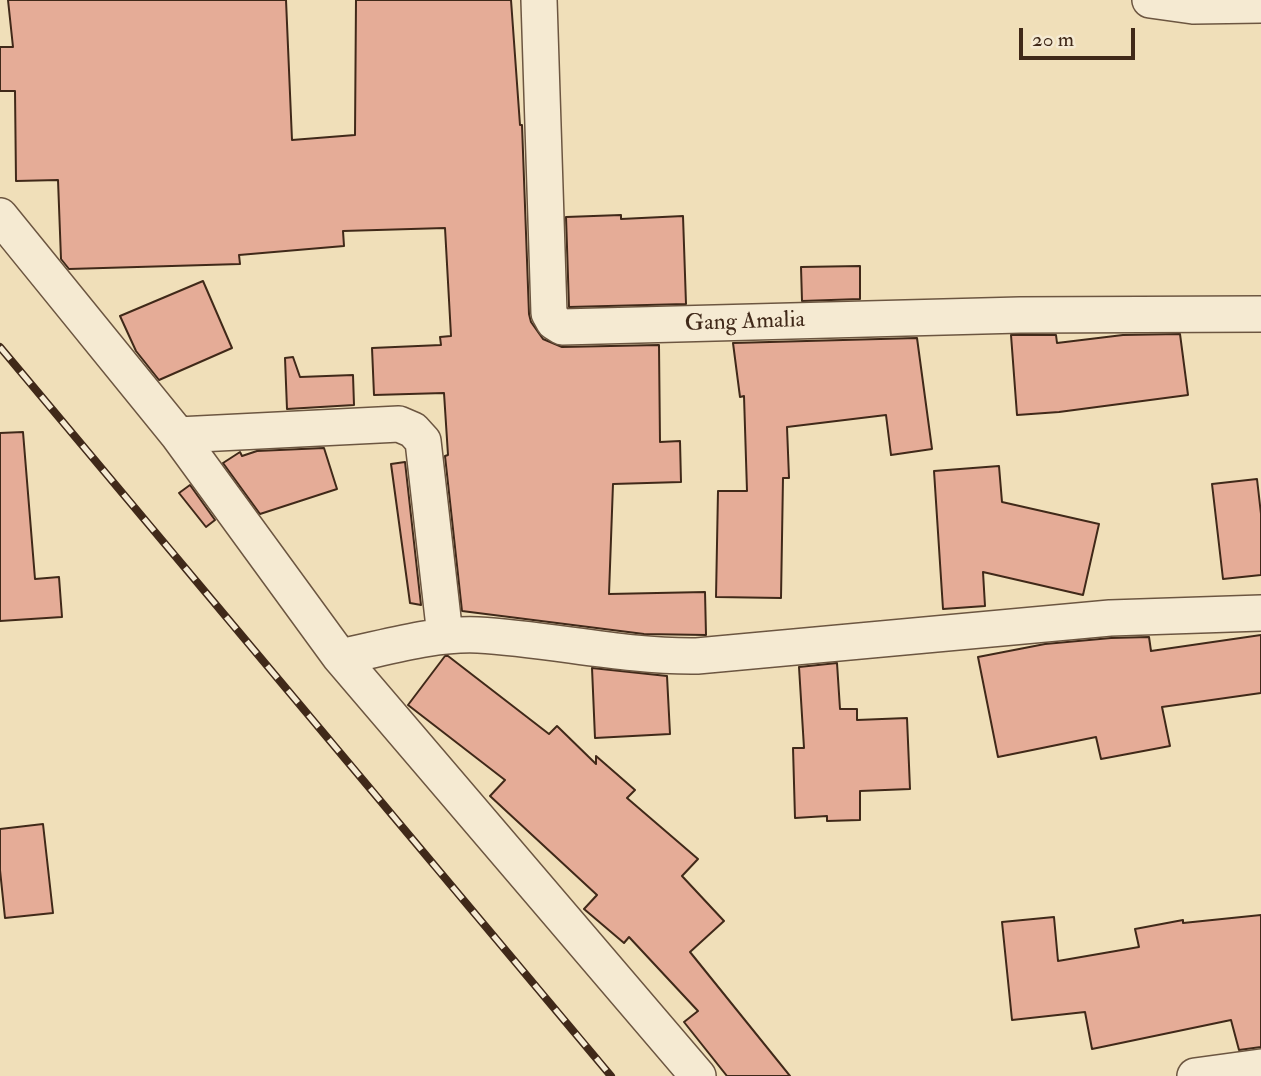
<!DOCTYPE html>
<style>
body{margin:0}
#map{position:relative;width:1261px;height:1076px;overflow:hidden;background:#f0dfb9;font-family:"IM FELL Double Pica",serif}
canvas{display:block}
.scale{position:absolute;left:1019px;top:28px;width:116px;height:32px;box-sizing:border-box;border:4px solid #402919;border-top:0;padding-left:9px;font-size:21px;line-height:24px;white-space:nowrap;color:#402919;-webkit-text-stroke:5px #f5ead2;paint-order:stroke}
</style>
<div id="map">
<canvas width="1261" height="1076"></canvas>
<div class="scale">20 m</div>
</div>
<script>
const ctx = document.querySelector('canvas').getContext('2d');
ctx.lineJoin = 'round';
function paint(path, color) { ctx.fillStyle = color; ctx.fill(path, 'evenodd'); }
function stroke(path, color, width, dash) { ctx.strokeStyle = color; ctx.lineWidth = width; ctx.lineCap = dash ? 'butt' : 'round'; ctx.setLineDash(dash || []); ctx.stroke(path); }
function write(font, color, halo, rows, align = 'center') {
  ctx.font = font + ' "IM FELL Double Pica",serif'; ctx.lineWidth = 5; ctx.setLineDash([]); ctx.textBaseline = 'middle'; ctx.strokeStyle = halo; ctx.fillStyle = color; for (const [text, x, y, turn = 0] of rows) {
    ctx.save(); ctx.translate(x, y); ctx.rotate((+turn || 0) * Math.PI / 180); ctx.textAlign = isNaN(turn) ? turn : align; if (halo) ctx.strokeText(text, 0, 0); ctx.fillText(text, 0, 0); ctx.restore();
  }
}
const building = new Path2D(`
 M 8,0 L 286,0 L 292,140 L 355,135 L 356,0 L 511,0 L 520,125 L 522,125 L 529,314 L 531,322 L 543,339 L 562,347 L 659,345 L 660,442 L 680,441 L 681,482 L 613,484 L 609,594 L 705,592 L 706,635 L 644,634 L 462,611 L 445,456 L 448,455 L 444,393 L 374,395 L 372,348 L 441,345 L 440,337 L 451,336 L 445,228 L 343,231 L 344,246 L 239,255 L 240,264 L 69,269 L 61,259 L 58,180 L 16,181 L 15,91 L 0,91 L 0,47 L 13,47 Z
 M 621,215 L 621,219 L 683,216 L 686,304 L 569,307 L 566,217 Z
 M 860,266 L 860,299 L 802,301 L 801,267 Z
 M 203,281 L 232,348 L 159,380 L 136,351 L 120,316 Z
 M 1180,334 L 1188,395 L 1059,412 L 1017,415 L 1011,335 L 1056,335 L 1057,343 L 1123,335 Z
 M 917,338 L 932,449 L 891,455 L 886,415 L 787,427 L 789,478 L 783,478 L 781,598 L 716,597 L 718,491 L 747,491 L 744,396 L 740,397 L 733,343 Z
 M 293,357 L 300,377 L 353,375 L 354,405 L 287,409 L 285,358 Z
 M 23,432 L 35,579 L 59,577 L 62,617 L 0,621 L 0,433 Z
 M 324,448 L 337,489 L 260,514 L 223,463 L 240,452 L 242,456 L 257,451 Z
 M 405,462 L 421,605 L 410,603 L 391,464 Z
 M 999,466 L 1002,502 L 1099,524 L 1083,595 L 983,572 L 985,606 L 943,609 L 934,471 Z
 M 1257,479 L 1261,514 L 1261,575 L 1223,579 L 1212,484 Z
 M 190,485 L 215,520 L 206,527 L 179,493 Z
 M 1261,635 L 1261,693 L 1162,707 L 1170,746 L 1101,759 L 1096,737 L 998,757 L 978,657 L 1045,644 L 1111,638 L 1149,637 L 1151,651 Z
 M 445,656 L 448,656 L 549,734 L 557,726 L 596,764 L 596,756 L 635,790 L 627,798 L 698,859 L 682,876 L 724,921 L 690,952 L 790,1076 L 727,1076 L 684,1022 L 698,1011 L 629,937 L 624,943 L 584,909 L 597,895 L 490,796 L 505,780 L 408,705 Z
 M 837,663 L 840,709 L 857,709 L 857,720 L 907,718 L 910,789 L 860,791 L 860,820 L 827,821 L 827,816 L 795,818 L 793,748 L 804,748 L 799,667 Z
 M 592,668 L 667,676 L 670,734 L 595,738 Z
 M 43,824 L 53,913 L 5,918 L 0,870 L 0,829 Z
 M 1261,915 L 1261,1047 L 1239,1050 L 1231,1020 L 1092,1049 L 1085,1012 L 1012,1020 L 1002,922 L 1054,917 L 1058,961 L 1139,947 L 1135,929 L 1183,920 L 1183,923 Z`);
const street = new Path2D(`
 M 539,0 L 549,313 L 554,322 L 562,327 L 1020,315 L 1261,314
 M 1150,0 L 1193,6 L 1261,5
 M 0,216 L 178,435 L 340,657 L 698,1076
 M 178,435 L 399,424 L 413,430 L 423,441 L 445,636
 M 340,657 C 385,648 433,633 478,635 C 551,639 624,657 697,656 L 1110,618 L 1261,613
 M 1195,1076 L 1261,1067`);
const rail = new Path2D(`
 M 0,347 L 611,1076`);
const streetNames = [
 ["Gang Amalia",745,323,-2]
];
paint(building, '#e5ac97');
stroke(building, '#402919', 2);
stroke(street, '#6c5641', 38);
stroke(street, '#f5ead2', 35);
stroke(rail, '#402919', 8);
stroke(rail, '#f5ead2', 5, [16]);
write('23px', '#402919', '#f5ead2', streetNames);
</script>
